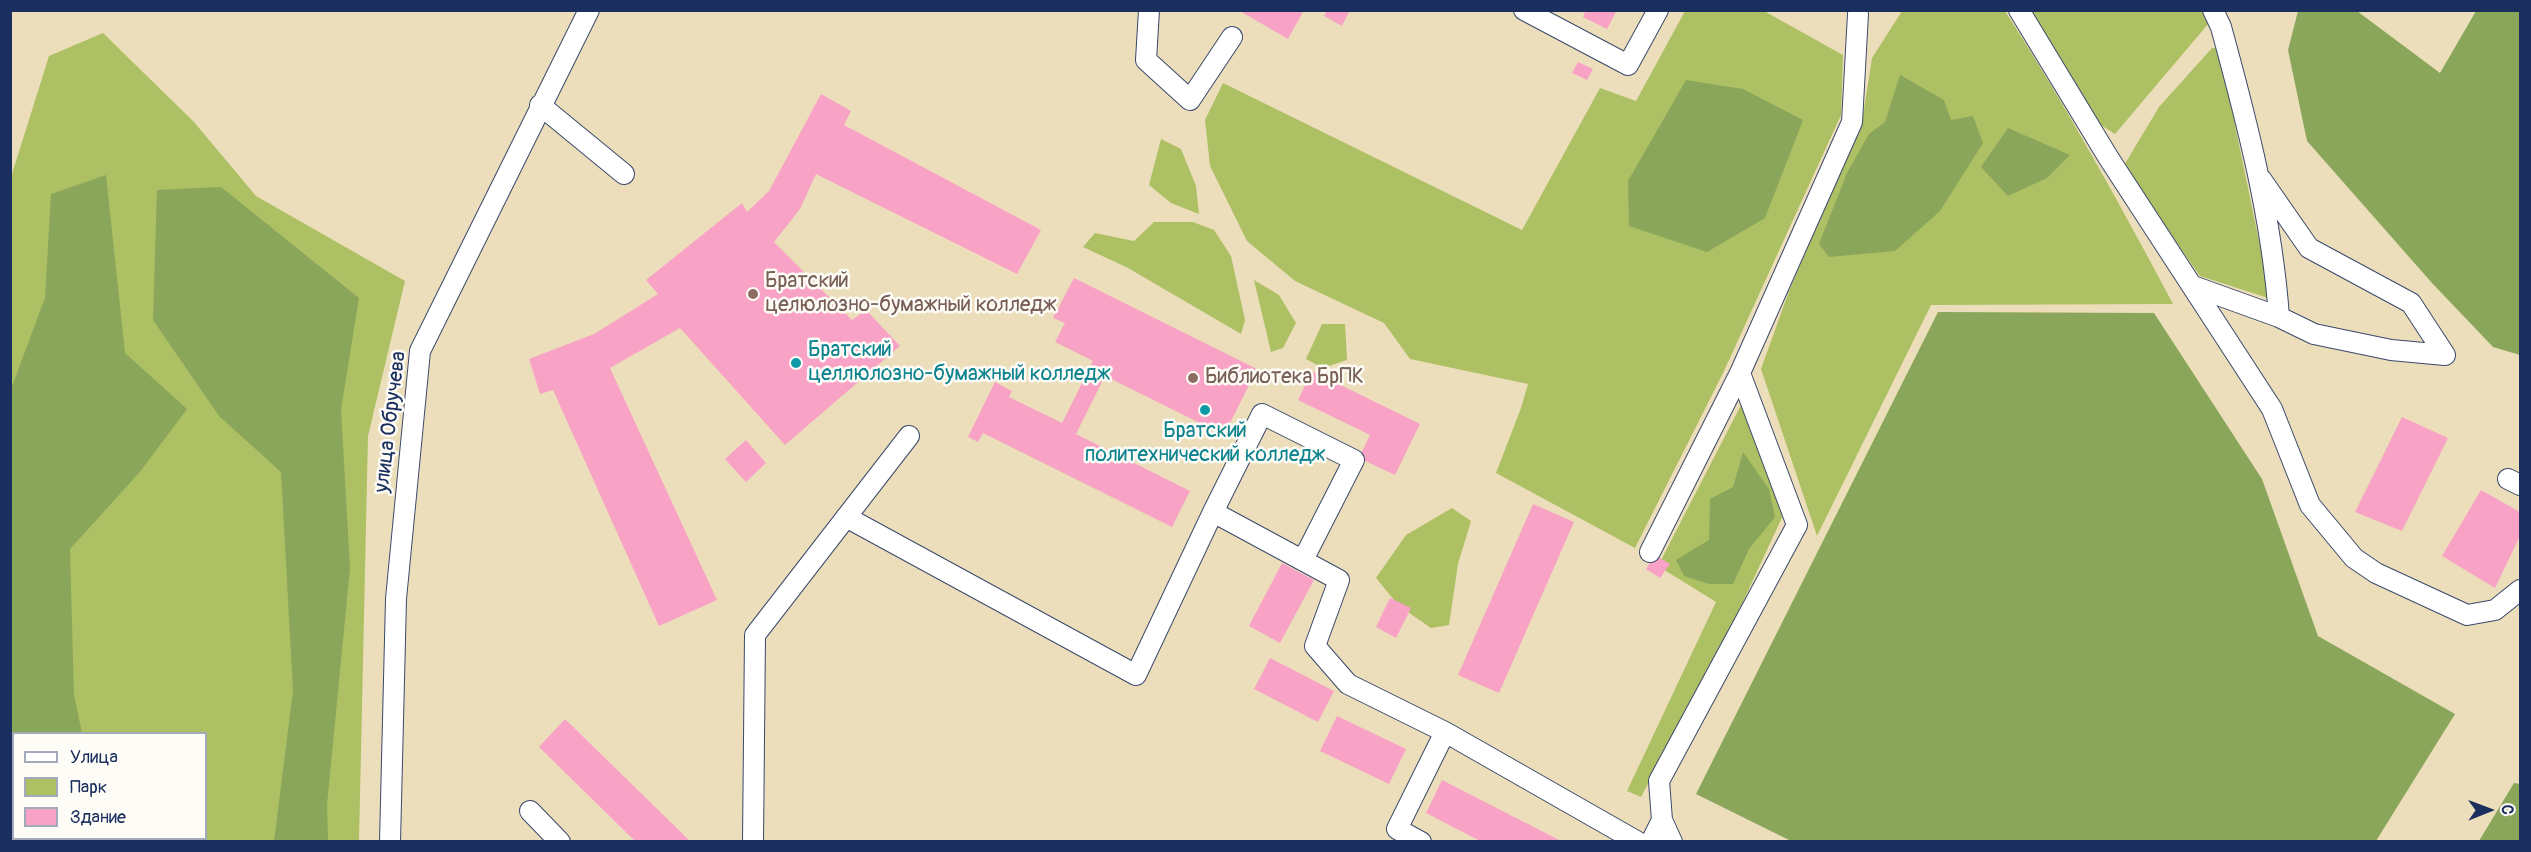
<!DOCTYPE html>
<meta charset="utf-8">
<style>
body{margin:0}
#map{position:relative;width:2531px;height:852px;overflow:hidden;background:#ecdeba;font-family:Pangolin,sans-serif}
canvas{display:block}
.frame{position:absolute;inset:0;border:12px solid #1b2f5e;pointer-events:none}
.legend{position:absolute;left:12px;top:732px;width:195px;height:108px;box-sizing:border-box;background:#fdfcf7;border:2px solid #a3aaba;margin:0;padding:8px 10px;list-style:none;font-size:18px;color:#1b2f5e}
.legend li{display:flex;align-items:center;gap:12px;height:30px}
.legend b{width:30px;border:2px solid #a3aaba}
.north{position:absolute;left:2459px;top:780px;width:60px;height:60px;-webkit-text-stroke:4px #fdfcf7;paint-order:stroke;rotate:89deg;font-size:16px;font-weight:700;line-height:24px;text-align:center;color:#1b2f5e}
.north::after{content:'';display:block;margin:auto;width:21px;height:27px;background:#1b2f5e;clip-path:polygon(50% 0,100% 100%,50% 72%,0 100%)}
</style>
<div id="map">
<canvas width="2531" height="852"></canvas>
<div class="frame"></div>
<ul class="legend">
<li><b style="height:8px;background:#fff"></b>Улица</li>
<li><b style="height:16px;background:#aec064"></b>Парк</li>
<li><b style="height:16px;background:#f8a3c5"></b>Здание</li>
</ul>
<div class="north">С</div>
</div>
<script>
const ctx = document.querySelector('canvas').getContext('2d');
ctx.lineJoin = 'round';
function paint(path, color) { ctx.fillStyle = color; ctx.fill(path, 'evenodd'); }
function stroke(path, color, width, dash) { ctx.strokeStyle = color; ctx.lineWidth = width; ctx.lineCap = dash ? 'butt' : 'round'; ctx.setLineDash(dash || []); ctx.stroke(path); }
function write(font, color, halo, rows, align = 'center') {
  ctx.font = font + ' Pangolin,sans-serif'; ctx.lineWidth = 5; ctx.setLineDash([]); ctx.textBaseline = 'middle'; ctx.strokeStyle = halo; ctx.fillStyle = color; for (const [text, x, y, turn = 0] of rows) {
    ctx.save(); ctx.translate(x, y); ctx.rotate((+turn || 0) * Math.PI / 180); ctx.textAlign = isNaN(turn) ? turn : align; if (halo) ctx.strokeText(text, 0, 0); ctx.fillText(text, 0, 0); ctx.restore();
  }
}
const green = new Path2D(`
 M 1685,11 L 1764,11 L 1843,55 L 1841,115 L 1724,371 L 1635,548 L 1496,473 L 1521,408 L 1528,384 L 1410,359 L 1384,323 L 1295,281 L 1247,241 L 1210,166 L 1205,120 L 1223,83 L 1522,230 L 1600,88 L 1636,101 Z
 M 1902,11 L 2005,11 C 2066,106 2120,204 2173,304 L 1931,305 L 1817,536 L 1761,369 L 1789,291 L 1862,122 L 1872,58 Z
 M 2028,11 L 2202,11 L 2209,23 L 2115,134 L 2093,120 Z
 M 103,33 L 194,122 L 256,196 L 405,281 L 368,436 L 359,841 L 11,842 L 11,177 L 49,56 ZM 14,734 L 206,734 L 206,838 L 14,838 Z
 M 2212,48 L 2219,48 L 2271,299 L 2200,276 L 2123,167 L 2159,107 Z
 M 1161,139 L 1181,149 L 1196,186 L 1199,214 L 1171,203 L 1149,185 Z
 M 1154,222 L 1193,222 L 1214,230 L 1231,256 L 1245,320 L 1241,334 L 1128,268 L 1083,247 L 1095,233 L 1134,241 Z
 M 1254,280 L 1279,295 L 1296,323 L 1283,348 L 1271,352 Z
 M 1322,324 L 1345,324 L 1347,360 L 1323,368 L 1306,359 Z
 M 1741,405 L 1785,511 L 1740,608 L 1641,797 L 1627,791 L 1716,602 L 1658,566 Z
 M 1452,508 L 1471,521 L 1458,564 L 1449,625 L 1431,628 L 1399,606 L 1376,578 L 1406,535 Z`);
const forest = new Path2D(`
 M 2298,11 L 2357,11 L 2440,73 L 2476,11 L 2520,11 L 2520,355 L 2493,347 L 2432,283 L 2307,141 L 2288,50 Z
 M 1900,75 L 1944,100 L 1951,120 L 1973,116 L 1983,143 L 1940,211 L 1895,251 L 1829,257 L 1819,244 L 1847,173 L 1869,134 L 1885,122 Z
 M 1686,80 L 1743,89 L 1803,120 L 1765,218 L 1707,252 L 1629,226 L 1628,181 Z
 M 2008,128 L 2070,155 L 2047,178 L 2008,196 L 1981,167 Z
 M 106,175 L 125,353 L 187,409 L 139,473 L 70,549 L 74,695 L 82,733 L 14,734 L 14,838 L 104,838 L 104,841 L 11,841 L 11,389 L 45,298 L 51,194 Z
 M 221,187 L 359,298 L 341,410 L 350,568 L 327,805 L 328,841 L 274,841 L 293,691 L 281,472 L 219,416 L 153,320 L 157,190 Z
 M 1938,312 L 2154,313 L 2262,479 L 2318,636 L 2455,714 L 2376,841 L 1791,841 L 1696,794 Z
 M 1743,452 L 1769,489 L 1775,517 L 1749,549 L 1733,584 L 1709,584 L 1684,576 L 1676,560 L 1709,540 L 1710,499 L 1733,487 Z
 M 2514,783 L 2520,784 L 2520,841 L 2479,841 Z`);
const building = new Path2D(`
 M 1238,10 L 1304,10 L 1288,39 Z
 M 1327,10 L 1350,10 L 1342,26 L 1324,16 Z
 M 1586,10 L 1617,10 L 1607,29 L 1583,17 Z
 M 1578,62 L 1593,69 L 1587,80 L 1572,73 Z
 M 821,94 L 851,111 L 844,125 L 1041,230 L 1017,274 L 816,174 L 800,209 L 774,242 L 852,320 L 866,310 L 900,346 L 785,445 L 680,328 L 610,368 L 717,600 L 659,626 L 553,390 L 540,394 L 529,359 L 594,334 L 658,294 L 646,280 L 742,203 L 747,212 L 769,191 Z
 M 1074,278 L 1257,369 L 1224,435 L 1105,376 L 1076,434 L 1190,491 L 1172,527 L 983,433 L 978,442 L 968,437 L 995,382 L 1012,391 L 1009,397 L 1062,423 L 1093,361 L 1055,342 L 1065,323 L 1053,318 Z
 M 1312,371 L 1420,424 L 1395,475 L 1359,458 L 1370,435 L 1298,400 Z
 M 2402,417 L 2448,438 L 2402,531 L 2355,512 Z
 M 746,440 L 766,463 L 746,482 L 725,459 Z
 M 2481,490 L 2520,512 L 2520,536 L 2495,588 L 2442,556 Z
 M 1533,504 L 1574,522 L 1499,693 L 1458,675 Z
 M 1655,555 L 1670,564 L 1660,578 L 1646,569 Z
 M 1282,563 L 1314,580 L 1280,643 L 1249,626 Z
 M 1390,598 L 1411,608 L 1396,638 L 1376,627 Z
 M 1270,658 L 1334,691 L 1318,722 L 1254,689 Z
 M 1337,716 L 1406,749 L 1389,784 L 1320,751 Z
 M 565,719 L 691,842 L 636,842 L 539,747 Z
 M 1442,780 L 1563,842 L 1482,842 L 1426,813 Z`);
const minor = new Path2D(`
 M 1149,10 L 1146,60 L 1190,100 L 1232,37
 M 1524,10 L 1628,65 L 1658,10
 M 2019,10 L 2108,157 L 2272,409 L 2310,505 L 2354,558 L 2376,573 L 2467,615 L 2495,610 L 2520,590
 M 2213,10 L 2221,27 C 2247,122 2272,218 2279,317 L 2314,334 L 2391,350 L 2445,355
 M 540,105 L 624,174
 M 2261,179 L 2309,248 L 2411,303 L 2445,355
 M 2193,286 L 2279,317
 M 2508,479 L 2520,485
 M 1213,512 L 1262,414 L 1354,460 L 1303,560
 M 846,517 L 1136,675 L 1213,512 L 1339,580 L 1315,646 L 1348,684 L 1445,732
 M 1650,552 L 1740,373 L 1852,122 L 1858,14
 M 530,811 L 560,842
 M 1662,820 L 1672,842
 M 390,842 L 396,599 L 420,351 L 589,10
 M 753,842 L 755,635 L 909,436
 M 1421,842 L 1397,829 L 1445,732 L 1638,842
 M 1651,842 L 1662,820 L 1659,781 L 1797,525 L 1740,373`);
const markers = [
 [753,294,6,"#8d6e63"],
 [796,363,6,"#0f9aa8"],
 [1193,378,6,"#8d6e63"],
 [1205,410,6,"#0f9aa8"]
];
const educationNames = [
 ["Братский",765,282],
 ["целюлозно-бумажный колледж",765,306],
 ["Библиотека БрПК",1205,378]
];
const cultureNames = [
 ["Братский",808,351],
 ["целлюлозно-бумажный колледж",808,375],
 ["Братский",1205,432,"center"],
 ["политехнический колледж",1205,456,"center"]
];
const streetNames = [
 ["улица Обручева",391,422,-83]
];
paint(green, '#aec064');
paint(forest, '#8aa65a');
paint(building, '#f8a3c5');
stroke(minor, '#3a496c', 22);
stroke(minor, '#fff', 20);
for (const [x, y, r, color] of markers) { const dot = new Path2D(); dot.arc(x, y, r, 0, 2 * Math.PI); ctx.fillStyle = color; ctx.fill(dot); stroke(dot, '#fdfcf7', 2); }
write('21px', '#785e54', '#fdfcf7', educationNames, 'left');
write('21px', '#0d838f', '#fdfcf7', cultureNames, 'left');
write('21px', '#1b2f5e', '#fdfcf7', streetNames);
</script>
